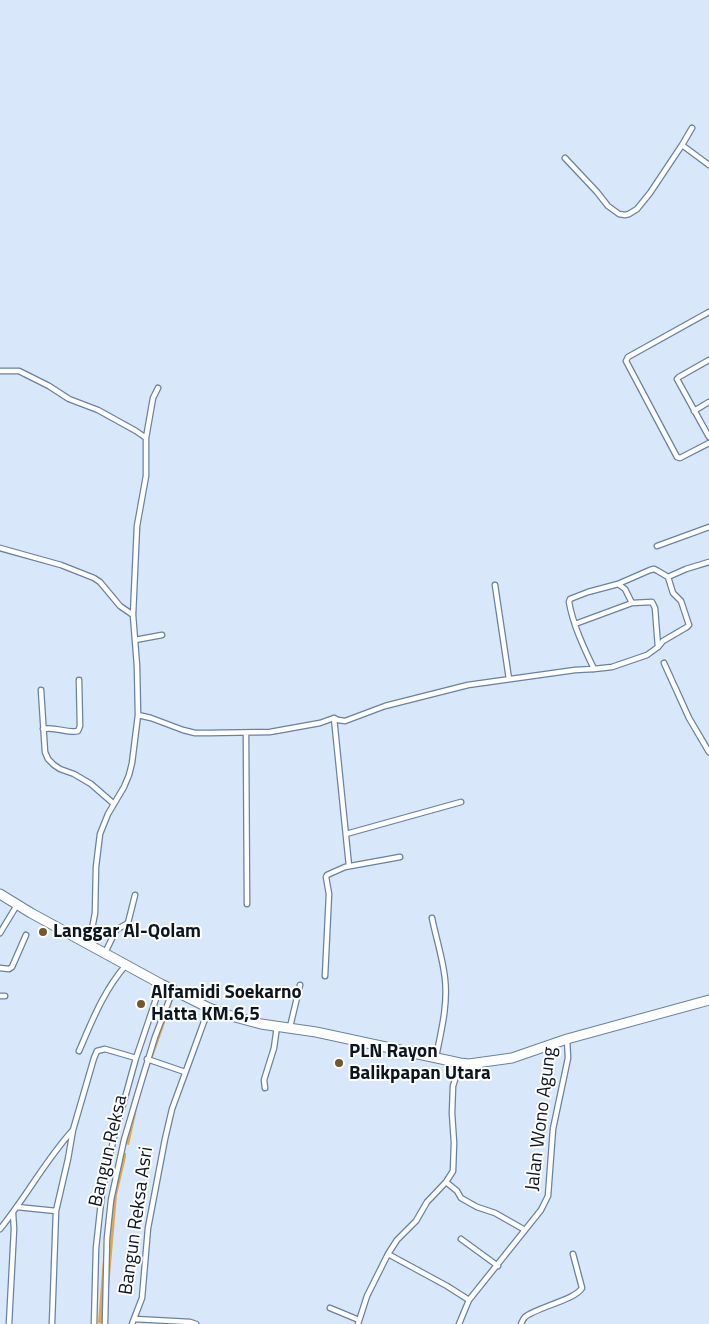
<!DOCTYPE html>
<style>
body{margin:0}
canvas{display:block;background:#d9e7fb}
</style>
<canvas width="709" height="1324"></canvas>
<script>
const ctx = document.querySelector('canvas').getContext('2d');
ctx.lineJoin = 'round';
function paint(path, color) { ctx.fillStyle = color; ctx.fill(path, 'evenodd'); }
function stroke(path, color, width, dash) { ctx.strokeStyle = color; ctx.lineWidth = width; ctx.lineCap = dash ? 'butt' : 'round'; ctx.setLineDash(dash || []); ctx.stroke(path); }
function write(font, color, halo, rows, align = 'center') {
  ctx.font = font + ' "Titillium Web",sans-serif'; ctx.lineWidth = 4; ctx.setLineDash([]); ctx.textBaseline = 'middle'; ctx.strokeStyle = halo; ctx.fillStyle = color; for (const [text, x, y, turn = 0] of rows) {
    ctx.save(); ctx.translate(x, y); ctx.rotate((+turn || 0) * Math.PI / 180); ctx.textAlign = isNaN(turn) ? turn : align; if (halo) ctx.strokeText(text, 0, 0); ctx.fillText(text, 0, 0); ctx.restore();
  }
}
const green = new Path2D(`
 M 166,1000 L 172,1003 L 141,1091 L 129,1145 L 121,1143 C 132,1095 149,1047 166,1000 Z
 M 120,1153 L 126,1153 L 126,1157 L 117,1195 L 107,1311 L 105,1324 L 98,1323 L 103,1259 Z`);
const street = new Path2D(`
 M 692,128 L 682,145 L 709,165
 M 565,158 L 597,192 L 608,206 L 619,214 L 625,215 L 629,214 L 637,209 L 650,193 L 682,145
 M 709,312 L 628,357 L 626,361 L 677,457 L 680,458 L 709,443
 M 709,360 L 679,377 L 677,379 L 709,437
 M 0,371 L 19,371 L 49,386 L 69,399 L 98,410 L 136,431 L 146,438
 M 694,411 L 709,402
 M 657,546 L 709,527
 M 0,548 L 61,565 L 94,578 L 100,582 L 120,606 L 133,615
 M 618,584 L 650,570 L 654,569 L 658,571 L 668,577
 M 495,585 L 509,679
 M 575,624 L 632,603
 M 135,640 L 162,635
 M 664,663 L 689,718 L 709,752
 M 594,669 C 584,648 573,625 569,602 L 570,599 L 588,592 L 618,584 L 625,589 L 632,603 L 652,602 L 655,608 L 658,647
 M 41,690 L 45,752 L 48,759 L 54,765 L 60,769 L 74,774 L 91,784 L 114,804
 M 138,715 L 151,718 L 183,730 L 195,733 L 208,733 L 270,732 L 320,723 L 334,718 L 338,720 L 345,721 L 385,706 L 468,685 L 575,670 L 594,669 L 612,667 L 647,655 L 658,647 L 663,641 L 687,627 L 689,625 L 681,601 L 673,593 L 668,577 L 686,569 L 709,562
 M 334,718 L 349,866
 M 43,729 C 55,726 68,734 78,731 L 80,726 L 79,680
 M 246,733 L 247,904
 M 346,834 L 461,802
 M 432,918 C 436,938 443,959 445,979 C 448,1005 441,1032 436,1057
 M 0,933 L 17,905
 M 87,943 L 92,929 L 95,913 L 96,867 L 100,834 L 108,814 L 124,787 L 129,775 L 132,763 L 138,715 L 137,666 L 133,615 L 137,526 L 146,476 L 146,438 L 153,398 L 158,388
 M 105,953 L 116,930 L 128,923 L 135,895
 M 0,968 L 9,969 L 12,967 L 26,935
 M 325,976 L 329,894 L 326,877 L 327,875 L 345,867 L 400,857
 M 0,996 L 5,996
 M 290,1027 L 300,985
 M 79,1051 C 92,1021 104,990 126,965
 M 147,1059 L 185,1072
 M 265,1088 L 264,1080 L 274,1048 L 277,1026
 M 446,1182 L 457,1191 L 461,1198 L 477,1207 L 495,1213 L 525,1230
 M 17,1207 L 56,1211
 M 0,1229 C 26,1197 45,1161 72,1131
 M 461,1239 L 498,1266
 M 388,1254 L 447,1286 L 469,1300
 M 330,1308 L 359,1320
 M 135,1319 L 190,1322 L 196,1324
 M 9,1324 L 14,1229 L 13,1213
 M 52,1324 L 56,1211 L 68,1159 L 73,1130 L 94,1058 L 97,1051 L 105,1049 L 136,1058
 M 94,1324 L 96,1248 L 102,1193 L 114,1137 L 136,1058 L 161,984
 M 105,1324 L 107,1238 L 111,1200 L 124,1140 L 140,1086 L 155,1037 L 173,990
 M 132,1324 L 142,1298 L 148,1228 L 165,1139 L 172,1109 L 209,1008
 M 358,1324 L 367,1296 L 388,1254 L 397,1240 L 416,1221 L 427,1202 L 446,1182 L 453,1171 L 454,1143 L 452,1113 L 453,1086 L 460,1064
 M 459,1324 L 469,1300 L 541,1210 L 548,1196 L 553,1129 L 568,1058 L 567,1039
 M 521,1324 C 522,1322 523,1319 525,1317 C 537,1307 575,1300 582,1288 L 573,1254`);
const highway = new Path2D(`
 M 0,894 L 31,913 L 161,984 L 209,1008 L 231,1016 L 261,1024 L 316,1032 L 460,1063 L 469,1064 L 512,1058 L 567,1039 L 709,1000`);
const markers = [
 [43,932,5,"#74582b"],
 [141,1004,5,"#74582b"],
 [339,1063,5,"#74582b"]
];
const poiNames = [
 ["Langgar Al-Qolam",53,932],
 ["Alfamidi Soekarno",151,993],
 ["Hatta KM.6,5",151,1015],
 ["PLN Rayon",349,1052],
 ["Balikpapan Utara",349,1074]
];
const streetNames = [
 ["Jalan Wono Agung",542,1119,-83],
 ["Bangun Reksa",109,1151,-77],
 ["Bangun Reksa Asri",137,1221,-82]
];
paint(green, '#e1a94f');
stroke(street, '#6b819f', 7);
stroke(highway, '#6b819f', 11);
stroke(street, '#fff', 4.5);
stroke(highway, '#fff', 9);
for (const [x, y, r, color] of markers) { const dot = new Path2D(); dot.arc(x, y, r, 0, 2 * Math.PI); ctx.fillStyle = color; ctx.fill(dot); stroke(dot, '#fff', 2); }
write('bold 19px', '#0d1520', '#fff', poiNames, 'left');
write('19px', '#0d1520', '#fff', streetNames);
</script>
